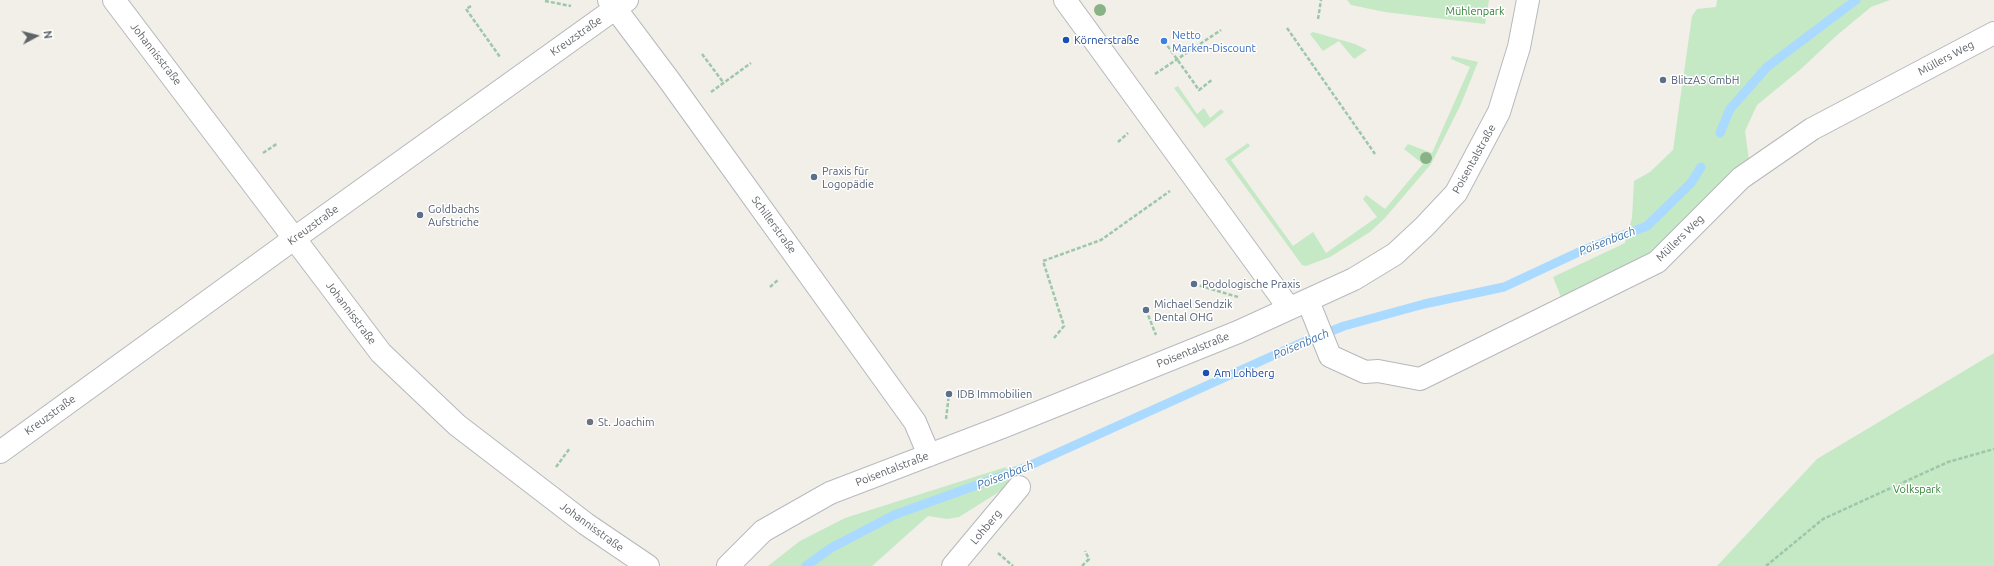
<!DOCTYPE html>
<meta charset="utf-8">
<style>
body{margin:0}
#map{position:relative;width:1994px;height:566px;overflow:hidden;background:#f1efe8;font-family:Ubuntu,sans-serif}
canvas{display:block}
.north{position:absolute;left:16px;top:16px;width:40px;height:40px;-webkit-text-stroke:3px #fff;paint-order:stroke;rotate:83deg;font-size:11px;font-weight:700;line-height:16px;text-align:center;color:#5f6368}
.north::after{content:'';display:block;margin:auto;width:14px;height:18px;background:#5f6368;clip-path:polygon(50% 0,100% 100%,50% 72%,0 100%)}
</style>
<div id="map">
<canvas width="1994" height="566"></canvas>
<div class="north">N</div>
</div>
<script>
const ctx = document.querySelector('canvas').getContext('2d');
ctx.lineJoin = 'round';
function paint(path, color) { ctx.fillStyle = color; ctx.fill(path, 'evenodd'); }
function stroke(path, color, width, dash) { ctx.strokeStyle = color; ctx.lineWidth = width; ctx.lineCap = dash ? 'butt' : 'round'; ctx.setLineDash(dash || []); ctx.stroke(path); }
function write(font, color, halo, rows, align = 'center') {
  ctx.font = font + ' Ubuntu,sans-serif'; ctx.lineWidth = 3; ctx.setLineDash([]); ctx.textBaseline = 'middle'; ctx.strokeStyle = halo; ctx.fillStyle = color; for (const [text, x, y, turn = 0] of rows) {
    ctx.save(); ctx.translate(x, y); ctx.rotate((+turn || 0) * Math.PI / 180); ctx.textAlign = isNaN(turn) ? turn : align; if (halo) ctx.strokeText(text, 0, 0); ctx.fillText(text, 0, 0); ctx.restore();
  }
}
const green = new Path2D(`
 M 1347,0 L 1489,0 L 1485,24 L 1385,12 L 1351,5 Z
 M 1717,0 L 1890,0 L 1871,7 L 1836,36 L 1801,69 L 1757,105 L 1745,131 L 1749,160 L 1652,259 L 1561,297 L 1553,277 L 1625,243 L 1632,218 L 1634,181 L 1650,172 L 1673,150 L 1692,16 L 1697,9 L 1716,7 Z
 M 1313,32 L 1355,44 L 1367,50 L 1354,59 L 1339,41 L 1323,51 L 1310,34 Z
 M 1452,56 L 1478,62 L 1461,104 L 1431,164 L 1385,218 L 1370,232 L 1330,257 L 1306,266 L 1302,265 L 1225,159 L 1248,143 L 1250,146 L 1231,160 L 1293,246 L 1313,232 L 1326,253 L 1377,217 L 1363,199 L 1366,195 L 1385,209 L 1423,164 L 1404,149 L 1408,144 L 1432,153 L 1470,67 L 1451,59 Z
 M 1178,86 L 1197,114 L 1204,108 L 1210,118 L 1221,109 L 1224,112 L 1204,128 L 1174,88 Z
 M 1994,353 L 1994,566 L 1717,566 L 1817,459 Z
 M 1006,467 L 1010,485 L 959,517 L 947,519 L 928,516 L 872,566 L 768,566 L 800,541 L 845,518 Z`);
const stream = new Path2D(`
 M 1720,133 L 1730,109 L 1767,67 L 1856,0
 M 806,566 L 831,548 L 894,515 L 1024,468 L 1301,343 L 1344,326 L 1424,304 L 1504,287 L 1581,251 L 1647,226 L 1691,183 L 1701,167`);
const path = new Path2D(`
 M 545,1 L 571,6
 M 471,6 L 466,9 L 500,57
 M 1318,19 L 1321,0
 M 1287,28 L 1375,154
 M 1164,41 L 1199,90 L 1213,79
 M 702,54 L 723,82
 M 1155,74 L 1221,30
 M 711,92 L 751,63
 M 1118,142 L 1128,133
 M 263,153 L 278,143
 M 1194,284 L 1238,297
 M 770,287 L 778,280
 M 1146,310 L 1156,335
 M 1054,338 L 1064,326 L 1043,261 L 1101,240 L 1170,191
 M 946,419 L 949,394
 M 556,467 L 570,448
 M 998,553 L 1013,566
 M 1082,566 L 1089,559 L 1085,551
 M 1766,566 L 1823,519 L 1948,462 L 1994,449`);
const street = new Path2D(`
 M 114,0 L 381,353 L 457,425 L 586,524 L 648,566
 M 609,0 L 669,80 L 915,422 L 929,455
 M 1065,0 L 1289,308
 M 1308,301 L 1330,356 L 1365,372 L 1378,371 L 1420,379 L 1657,262 L 1741,178 L 1812,129 L 1994,33
 M 0,452 L 295,238 L 627,0
 M 953,566 L 1019,487`);
const secondary = new Path2D(`
 M 728,566 L 763,531 L 830,493 L 1005,426 L 1238,332 L 1354,279 L 1395,254 L 1424,227 L 1456,193 L 1499,112 L 1519,47 L 1528,0`);
const trees = [
 [1100,10],
 [1426,158]
];
const markers = [
 [1066,40,4,"#1a4fb4"],
 [1164,41,4,"#3f7fe0"],
 [1663,80,4,"#5c6f8a"],
 [814,177,4,"#5c6f8a"],
 [420,215,4,"#5c6f8a"],
 [1194,284,4,"#5c6f8a"],
 [1146,310,4,"#5c6f8a"],
 [1206,373,4,"#1a4fb4"],
 [949,394,4,"#5c6f8a"],
 [590,422,4,"#6b7280"]
];
const parkNames = [
 ["Mühlenpark",1475,11],
 ["Volkspark",1917,489]
];
const shopNames = [
 ["Netto",1172,35],
 ["Marken-Discount",1172,48]
];
const streetNames = [
 ["Kreuzstraße",576,36,-35],
 ["Johannisstraße",156,54,52],
 ["Müllers Weg",1946,58,-28],
 ["Poisentalstraße",1474,159,-61],
 ["Kreuzstraße",313,225,-36],
 ["Schillerstraße",774,225,54],
 ["Müllers Weg",1680,238,-44],
 ["Johannisstraße",351,313,53],
 ["Poisentalstraße",1193,350,-22],
 ["Kreuzstraße",50,415,-36],
 ["Poisentalstraße",892,469,-21],
 ["Johannisstraße",592,527,36],
 ["Lohberg",986,527,-50]
];
const transitNames = [
 ["Körnerstraße",1074,40],
 ["Am Lohberg",1214,373]
];
const serviceNames = [
 ["BlitzAS GmbH",1671,80],
 ["Praxis für",822,171],
 ["Logopädie",822,184],
 ["Goldbachs",428,209],
 ["Aufstriche",428,222],
 ["Podologische Praxis",1202,284],
 ["Michael Sendzik",1154,304],
 ["Dental OHG",1154,317],
 ["IDB Immobilien",957,394]
];
const worshipNames = [
 ["St. Joachim",598,422]
];
const waterNames = [
 ["Poisenbach",1607,241,-21],
 ["Poisenbach",1301,344,-23],
 ["Poisenbach",1005,475,-21]
];
paint(green, '#c5e8c5');
stroke(stream, '#aadaff', 9);
stroke(street, '#b5b8bc', 24);
stroke(secondary, '#b6babf', 24);
stroke(path, '#9cc7a9', 2.5, [4, 2]);
stroke(street, '#fff', 22);
stroke(secondary, '#fff', 22);
ctx.fillStyle = '#89b387';
for (const [x, y] of trees) { ctx.beginPath(); ctx.arc(x, y, 6, 0, 2 * Math.PI); ctx.fill(); }
for (const [x, y, r, color] of markers) { const dot = new Path2D(); dot.arc(x, y, r, 0, 2 * Math.PI); ctx.fillStyle = color; ctx.fill(dot); stroke(dot, '#fff', 1.5); }
write('11px', '#348238', '#fff', parkNames);
write('11px', '#366cbe', '#fff', shopNames, 'left');
write('11px', '#5f6368', '#fff', streetNames);
write('11px', '#164399', '#fff', transitNames, 'left');
write('11px', '#4e5e75', '#fff', serviceNames, 'left');
write('11px', '#5b616d', '#fff', worshipNames, 'left');
write('italic 12px', '#4174aa', '#fff', waterNames);
</script>
